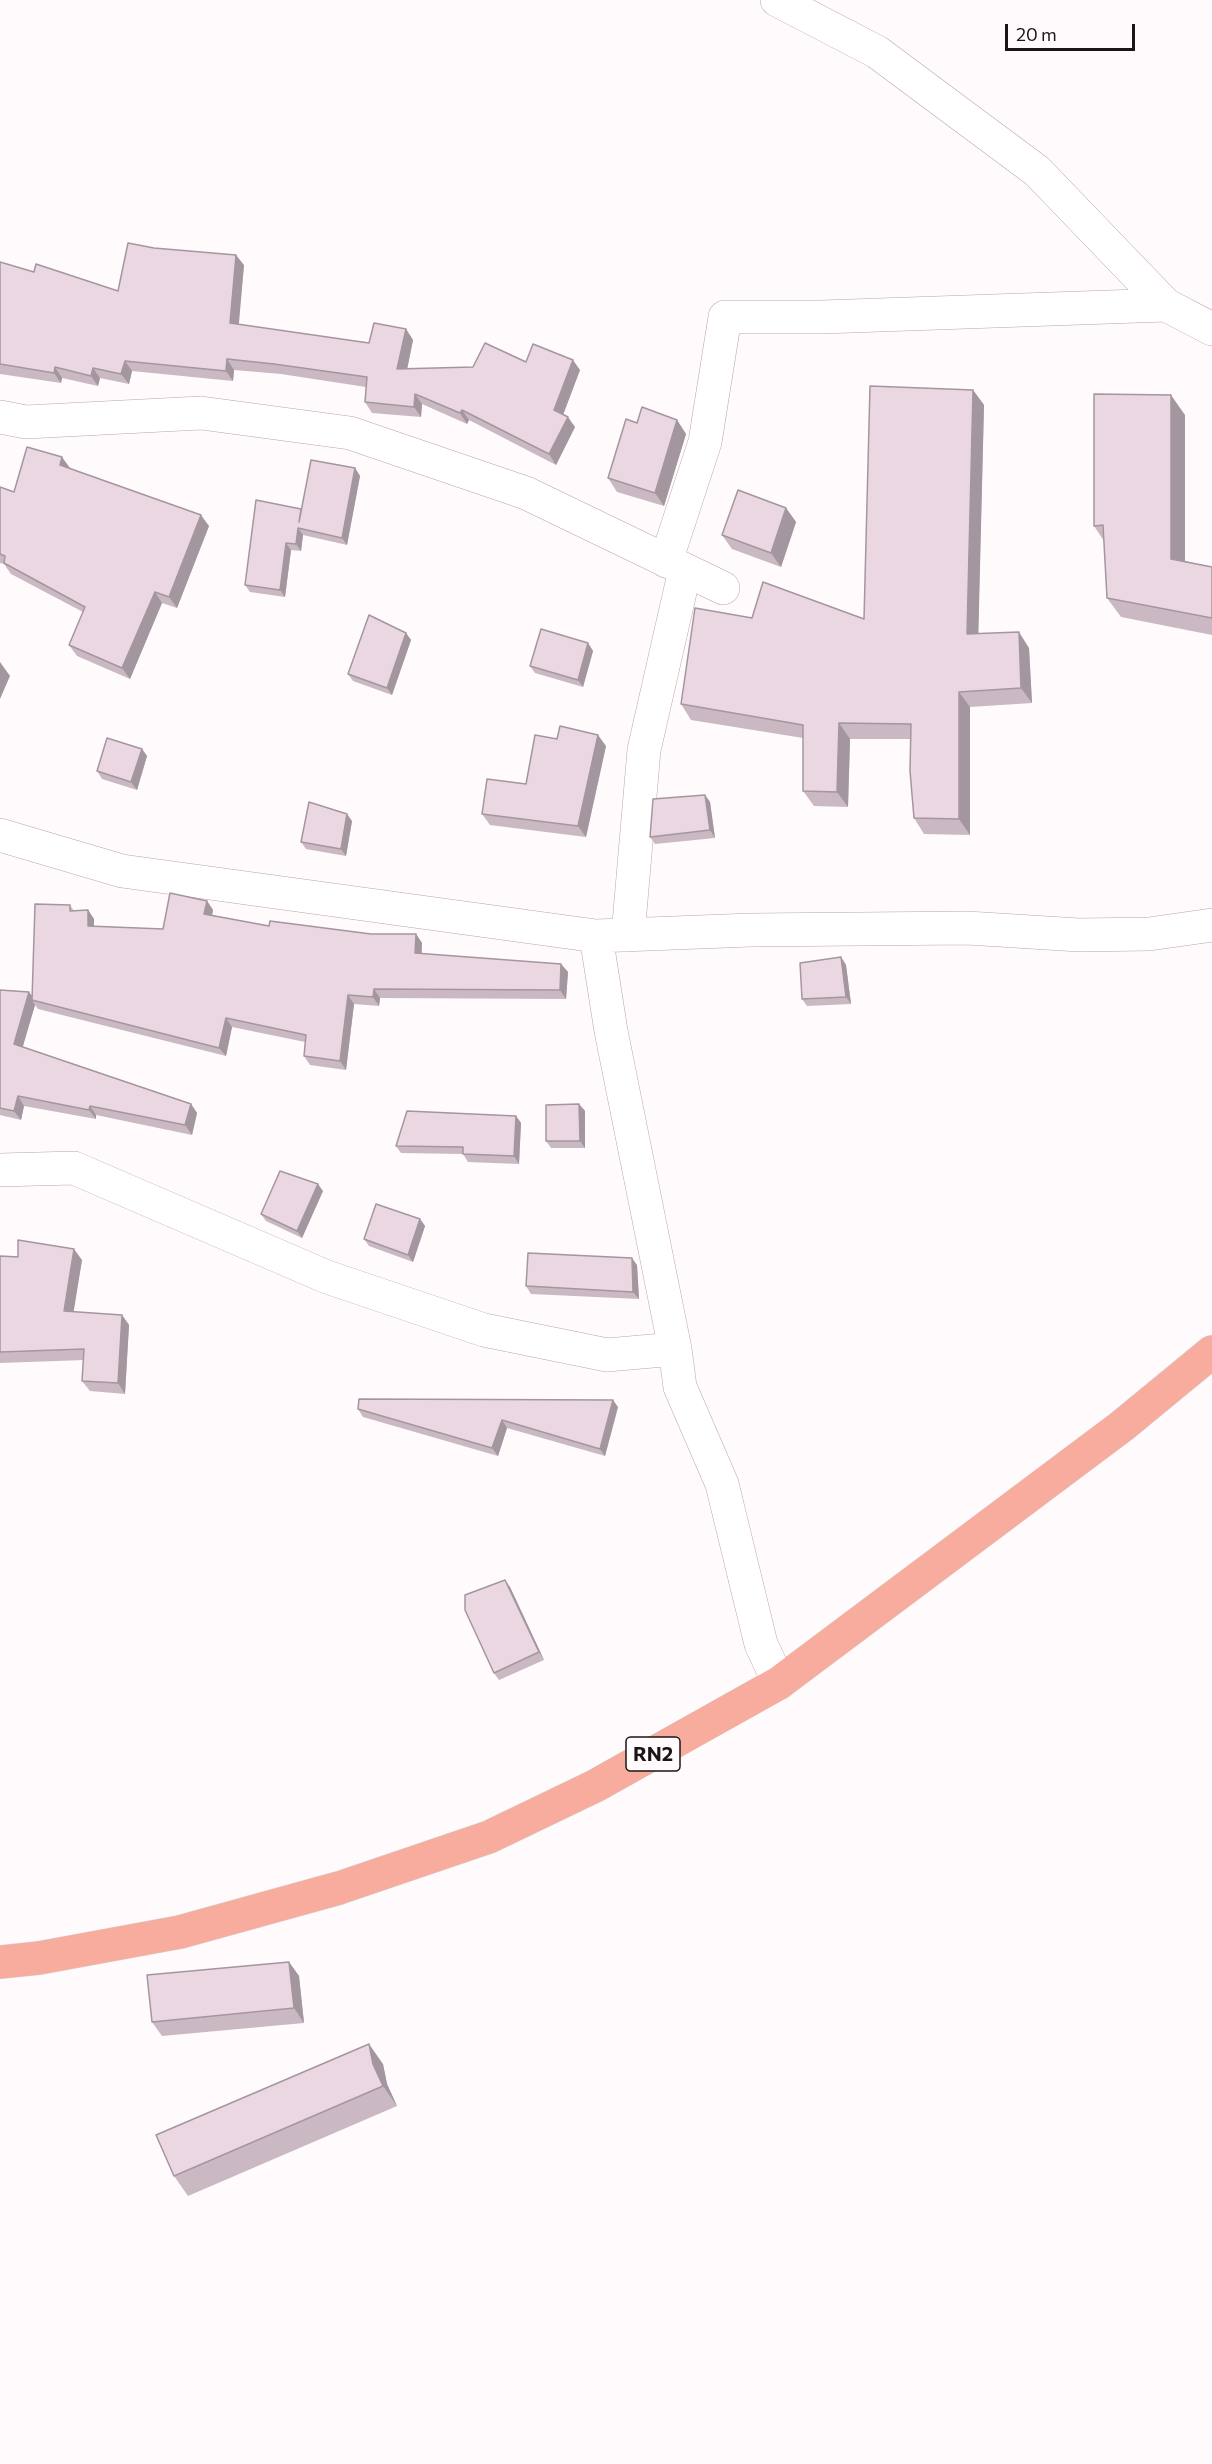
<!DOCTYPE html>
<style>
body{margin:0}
#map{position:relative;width:1212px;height:2464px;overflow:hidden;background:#fffafb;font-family:Commissioner,sans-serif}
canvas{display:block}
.scale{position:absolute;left:1005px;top:24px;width:130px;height:27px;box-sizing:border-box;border:3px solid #1c1415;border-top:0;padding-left:8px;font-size:18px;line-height:21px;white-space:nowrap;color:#1c1415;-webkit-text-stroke:4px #fffafb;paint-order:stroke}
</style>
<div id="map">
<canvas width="1212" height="2464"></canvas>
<div class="scale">20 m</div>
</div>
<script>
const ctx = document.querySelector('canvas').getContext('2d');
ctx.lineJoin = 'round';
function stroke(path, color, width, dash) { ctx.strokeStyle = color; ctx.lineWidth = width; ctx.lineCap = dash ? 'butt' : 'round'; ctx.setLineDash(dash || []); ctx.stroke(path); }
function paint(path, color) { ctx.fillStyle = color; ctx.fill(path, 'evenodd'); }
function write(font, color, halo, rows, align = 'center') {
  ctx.font = font + ' Commissioner,sans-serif'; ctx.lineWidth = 4.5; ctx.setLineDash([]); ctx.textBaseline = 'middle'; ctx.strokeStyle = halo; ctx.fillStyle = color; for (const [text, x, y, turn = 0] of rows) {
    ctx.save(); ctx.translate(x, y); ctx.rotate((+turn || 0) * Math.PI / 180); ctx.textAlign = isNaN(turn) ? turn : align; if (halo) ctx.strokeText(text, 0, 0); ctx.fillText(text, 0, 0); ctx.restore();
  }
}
const minor = new Path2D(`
 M 777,0 L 877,52 L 1037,171 L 1166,305 L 1212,329
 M 0,417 L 26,422 L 201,413 L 350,433 L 526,493 L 723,588
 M 666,561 L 705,442 L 725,317 L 822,317 L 1166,305
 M 0,835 L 122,871 L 596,936 L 751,930 L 967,928 L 1079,935 L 1149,934 L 1212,925
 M 628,935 L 644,750 L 685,570
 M 596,936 L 611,1031 L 675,1349 L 680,1387 L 722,1484 L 761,1644 L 779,1683
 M 0,1170 L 74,1168 L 327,1277 L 484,1330 L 607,1355 L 675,1349`);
const highway = new Path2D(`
 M 0,1962 L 39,1958 L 180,1932 L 339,1888 L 489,1837 L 595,1786 L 779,1683 L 1122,1426 L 1212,1352`);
const wall = new Path2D(`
 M 0,262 L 34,272 L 118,291 L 244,265 L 238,325 L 369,343 L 406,329 L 413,340 L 407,369 L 473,367 L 526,362 L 580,370 L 563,415 L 575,427 L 556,465 L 469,420 L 467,424 L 422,404 L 421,417 L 372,413 L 365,402 L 366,387 L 281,374 L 234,370 L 233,381 L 132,371 L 129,384 L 100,378 L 98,386 L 62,378 L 61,383 L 0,374 Z
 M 973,390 L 984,405 L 978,633 L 1029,648 L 1032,703 L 970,707 L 970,835 L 924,834 L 914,818 L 911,739 L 850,739 L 848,807 L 814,806 L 803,791 L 803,738 L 691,720 L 681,704 L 752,618 L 864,619 Z
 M 1185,415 L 1185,561 L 1212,567 L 1212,635 L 1121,617 L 1107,598 L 1104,541 L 1094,526 Z
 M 677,420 L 686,434 L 664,506 L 617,492 L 608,478 L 637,423 Z
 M 70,468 L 209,526 L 177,608 L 162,603 L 130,679 L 77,656 L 69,645 L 83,612 L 11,574 L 4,564 L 0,563 L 0,487 L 14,492 Z
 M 355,468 L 360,476 L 347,545 L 303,535 L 301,551 L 291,550 L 285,597 L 250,592 L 245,585 L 301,509 Z
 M 786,508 L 796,522 L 781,567 L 732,549 L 722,535 Z
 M 406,633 L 411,640 L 392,695 L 353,681 L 348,674 Z
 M 588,643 L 593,651 L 583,687 L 535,673 L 530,666 Z
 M 557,739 L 606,746 L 586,837 L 490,825 L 482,814 L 526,784 Z
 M 142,749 L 147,756 L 137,790 L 102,779 L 97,771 Z
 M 705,795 L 710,802 L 715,838 L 655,844 L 650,837 Z
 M 352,821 L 346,856 L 306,849 L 301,842 Z
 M 207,901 L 213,910 L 212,915 L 269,926 L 371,934 L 416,934 L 422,943 L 422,954 L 561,964 L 568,972 L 566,999 L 380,998 L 379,1006 L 354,1004 L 346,1070 L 310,1065 L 304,1056 L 305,1042 L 232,1027 L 226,1056 L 38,1009 L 35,1005 L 22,1047 L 191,1104 L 197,1113 L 192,1135 L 96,1115 L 96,1119 L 24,1106 L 21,1120 L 0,1115 L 0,990 L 32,996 L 70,905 L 74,911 L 88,910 L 94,919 L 94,926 L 163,929 Z
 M 841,957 L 846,965 L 851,1004 L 807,1006 L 802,999 Z
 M 579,1104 L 585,1111 L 585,1148 L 551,1148 L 546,1141 Z
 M 516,1116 L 521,1123 L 519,1164 L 468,1162 L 463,1154 L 401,1153 L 396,1146 Z
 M 323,1191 L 302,1238 L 266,1221 L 261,1214 Z
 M 420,1219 L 425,1226 L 413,1262 L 369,1246 L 364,1239 Z
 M 0,1256 L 82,1260 L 73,1312 L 122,1315 L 129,1325 L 125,1394 L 90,1391 L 82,1381 L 84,1360 L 0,1363 Z
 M 637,1265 L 639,1299 L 531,1294 L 526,1286 Z
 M 618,1407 L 605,1456 L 507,1428 L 498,1456 L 363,1417 L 358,1409 Z
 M 510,1587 L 544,1660 L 499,1680 L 494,1673 Z
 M 289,1962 L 299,1976 L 304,2023 L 162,2036 L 152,2022 Z
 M 383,2064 L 387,2084 L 397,2106 L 188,2196 L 174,2176 Z`);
const shadedWall = new Path2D(`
 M 236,255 L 244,265 L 238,334 L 230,323 Z
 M 406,329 L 413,340 L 405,380 L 397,369 Z
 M 227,359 L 234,370 L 233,381 L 226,371 Z
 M 573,360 L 580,370 L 561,420 L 554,410 Z
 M 125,361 L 132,371 L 129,384 L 121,374 Z
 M 55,367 L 62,378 L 61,383 L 54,373 Z
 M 93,368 L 100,378 L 98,386 L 91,376 Z
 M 973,390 L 984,405 L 978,649 L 967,634 Z
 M 415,394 L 422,404 L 421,417 L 414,407 Z
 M 1171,395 L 1185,415 L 1185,578 L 1171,559 Z
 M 462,410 L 469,420 L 467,424 L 460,413 Z
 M 568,417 L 575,427 L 556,465 L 549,454 Z
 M 677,420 L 686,434 L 664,506 L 655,493 Z
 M 62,457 L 70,468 L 68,476 L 60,465 Z
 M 355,468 L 360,476 L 347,545 L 342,538 Z
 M 786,508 L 796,522 L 781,567 L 771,553 Z
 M 201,515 L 209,526 L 177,608 L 169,597 Z
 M 298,528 L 303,535 L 301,551 L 296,544 Z
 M 286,543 L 291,550 L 285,597 L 280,590 Z
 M 155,592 L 162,603 L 130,679 L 122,668 Z
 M 1019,632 L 1029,648 L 1032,703 L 1021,688 Z
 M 406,633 L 411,640 L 392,695 L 387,688 Z
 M 588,643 L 593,651 L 583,687 L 578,680 Z
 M 0,662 L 10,676 L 0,699 Z
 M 959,692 L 970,707 L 970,835 L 959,819 Z
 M 839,723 L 850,739 L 848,807 L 837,792 Z
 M 598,735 L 606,746 L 586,837 L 578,826 Z
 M 142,749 L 147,756 L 137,790 L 131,782 Z
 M 705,795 L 710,802 L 715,838 L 710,830 Z
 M 347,814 L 352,821 L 346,856 L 341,849 Z
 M 207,901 L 213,910 L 211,922 L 204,914 Z
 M 88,910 L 94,919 L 94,935 L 88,926 Z
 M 416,934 L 422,943 L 421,962 L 415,953 Z
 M 841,957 L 846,965 L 851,1004 L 846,997 Z
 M 561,964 L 568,972 L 566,999 L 560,990 Z
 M 374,989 L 380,998 L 379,1006 L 373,997 Z
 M 29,992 L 36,1001 L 32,1000 L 35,1005 L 21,1053 L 14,1044 Z
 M 348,995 L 354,1004 L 346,1070 L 340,1061 Z
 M 226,1018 L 232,1027 L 226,1056 L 219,1048 Z
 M 18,1096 L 24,1106 L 21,1120 L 14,1111 Z
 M 191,1104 L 197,1113 L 192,1135 L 185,1125 Z
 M 579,1104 L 585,1111 L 585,1148 L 580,1141 Z
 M 90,1106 L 96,1115 L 96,1119 L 89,1110 Z
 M 516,1116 L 521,1123 L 519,1164 L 514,1156 Z
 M 318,1184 L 323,1191 L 302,1238 L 297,1231 Z
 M 420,1219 L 425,1226 L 413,1262 L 408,1255 Z
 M 74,1249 L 82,1260 L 72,1322 L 64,1311 Z
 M 632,1258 L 637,1265 L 639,1299 L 633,1292 Z
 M 122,1315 L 129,1325 L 125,1394 L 118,1383 Z
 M 613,1400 L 618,1407 L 605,1456 L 600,1449 Z
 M 502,1420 L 507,1428 L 498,1456 L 492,1448 Z
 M 505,1580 L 510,1587 L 544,1660 L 539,1652 Z
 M 289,1962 L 299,1976 L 304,2023 L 294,2008 Z
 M 369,2044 L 383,2064 L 387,2084 L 397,2106 L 383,2086 L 373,2064 Z`);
const building = new Path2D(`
 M 128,243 L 154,248 L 236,255 L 230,323 L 369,343 L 374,323 L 406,329 L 397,369 L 473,367 L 485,343 L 526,362 L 533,344 L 573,360 L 554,410 L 568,417 L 549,454 L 462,410 L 460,413 L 415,394 L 414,407 L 365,402 L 367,377 L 274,364 L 227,359 L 226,371 L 125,361 L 121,374 L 93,368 L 91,376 L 55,367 L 54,373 L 0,364 L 0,262 L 34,272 L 36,264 L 118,291 Z
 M 870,386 L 973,390 L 967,634 L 1019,632 L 1021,688 L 959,692 L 959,819 L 914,818 L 910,771 L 911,724 L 839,723 L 837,792 L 803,791 L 803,725 L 681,704 L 695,608 L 752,618 L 763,582 L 864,619 Z
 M 1094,394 L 1171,395 L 1171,559 L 1212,567 L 1212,618 L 1107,598 L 1103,525 L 1094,526 Z
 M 642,407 L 677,420 L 655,493 L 608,478 L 626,419 L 637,423 Z
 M 27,447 L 62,457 L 60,465 L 201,515 L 169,597 L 155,592 L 122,668 L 69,645 L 85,607 L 4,563 L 5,556 L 0,554 L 0,487 L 14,492 Z
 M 311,460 L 355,468 L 342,538 L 298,528 L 296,544 L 286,543 L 280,590 L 245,585 L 256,500 L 301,509 L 299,522 Z
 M 738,490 L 786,508 L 771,553 L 722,535 Z
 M 369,615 L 406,633 L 387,688 L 348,674 Z
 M 541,629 L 588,643 L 578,680 L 530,666 Z
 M 560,726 L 598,735 L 578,826 L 482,814 L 487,779 L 526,784 L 535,735 L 557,739 Z
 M 107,738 L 142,749 L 131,782 L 97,771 Z
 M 705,795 L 710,830 L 650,837 L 653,799 Z
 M 309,802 L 347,814 L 341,849 L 301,842 Z
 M 170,893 L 207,901 L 204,914 L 269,926 L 270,921 L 371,934 L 416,934 L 415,953 L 561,964 L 560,990 L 374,989 L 373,997 L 348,995 L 340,1061 L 304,1056 L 306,1035 L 226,1018 L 219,1048 L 32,1000 L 35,904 L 70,905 L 70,911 L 88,910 L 88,926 L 163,929 Z
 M 841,957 L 846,997 L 802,999 L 800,963 Z
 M 0,990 L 29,992 L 14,1044 L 191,1104 L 185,1125 L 90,1106 L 89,1110 L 18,1096 L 14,1111 L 0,1108 Z
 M 579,1104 L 580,1141 L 546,1141 L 546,1105 Z
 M 407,1111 L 516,1116 L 514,1156 L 463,1154 L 463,1147 L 396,1146 Z
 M 280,1171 L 318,1184 L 297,1231 L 261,1214 Z
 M 376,1204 L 420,1219 L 408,1255 L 364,1239 Z
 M 18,1240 L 74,1249 L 64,1311 L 122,1315 L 118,1383 L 82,1381 L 84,1349 L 0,1352 L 0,1256 L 18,1257 Z
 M 528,1253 L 632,1258 L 633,1292 L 526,1286 Z
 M 359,1399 L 613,1400 L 600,1449 L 502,1420 L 492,1448 L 358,1409 Z
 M 505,1580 L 539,1652 L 494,1673 L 465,1610 L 465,1595 Z
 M 289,1962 L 294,2008 L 152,2022 L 147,1975 Z
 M 369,2044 L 373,2064 L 383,2086 L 174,2176 L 156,2135 Z`);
const shields = [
 [653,1754,54]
];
const shieldNames = [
 ["RN2",653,1754]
];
stroke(minor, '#bba5a8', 34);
stroke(highway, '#d6d5d5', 34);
stroke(minor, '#fff', 33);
stroke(highway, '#f7ac9d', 33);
paint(wall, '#cab9c2');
paint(shadedWall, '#a4969e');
paint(building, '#ebd7e2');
stroke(building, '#a4969e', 1.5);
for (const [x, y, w] of shields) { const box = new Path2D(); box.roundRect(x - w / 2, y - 17, w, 34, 4.5); ctx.fillStyle = '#fffafb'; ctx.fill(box); stroke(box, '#1c1415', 1.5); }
write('bold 20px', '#1c1415', null, shieldNames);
</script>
